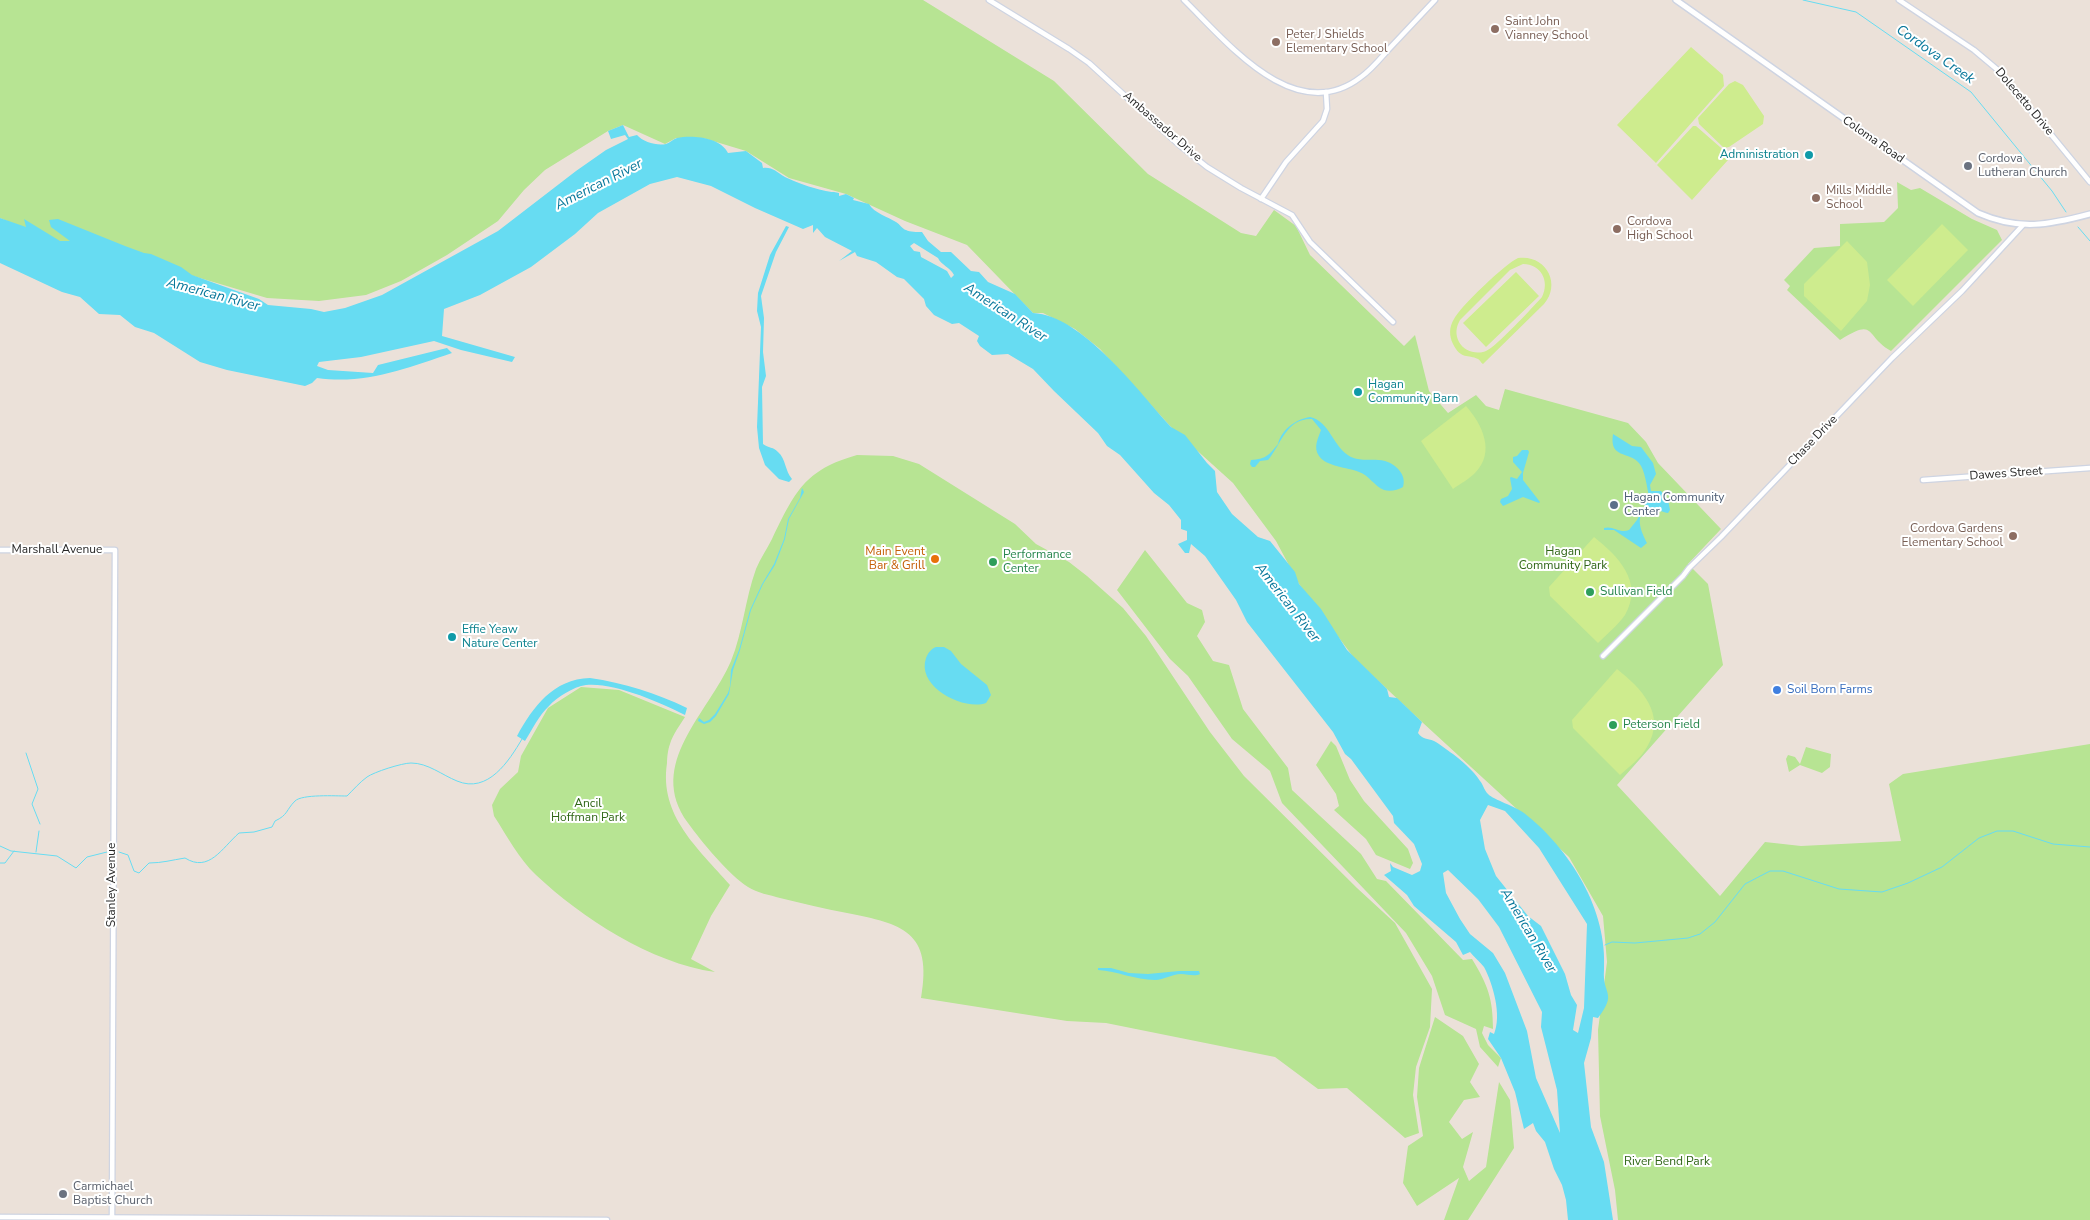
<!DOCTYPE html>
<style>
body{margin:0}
canvas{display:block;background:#ebe1d9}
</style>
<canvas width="2090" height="1220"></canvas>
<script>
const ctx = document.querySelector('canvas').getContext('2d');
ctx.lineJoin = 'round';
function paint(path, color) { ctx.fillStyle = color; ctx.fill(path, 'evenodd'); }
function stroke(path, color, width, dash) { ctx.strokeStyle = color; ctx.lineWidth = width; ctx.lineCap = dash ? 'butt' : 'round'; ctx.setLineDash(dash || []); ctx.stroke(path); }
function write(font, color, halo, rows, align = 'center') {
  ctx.font = font + ' "Nunito Sans",sans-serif'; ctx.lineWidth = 4; ctx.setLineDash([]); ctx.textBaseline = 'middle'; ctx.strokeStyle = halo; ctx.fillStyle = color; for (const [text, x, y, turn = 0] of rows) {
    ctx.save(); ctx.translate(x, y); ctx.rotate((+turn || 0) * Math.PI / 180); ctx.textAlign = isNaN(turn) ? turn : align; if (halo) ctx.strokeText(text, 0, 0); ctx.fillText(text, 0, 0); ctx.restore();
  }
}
const green = new Path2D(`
 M 0,0 L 923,0 L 1054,81 L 1148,174 L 1241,233 L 1256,236 L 1274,210 L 1296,226 L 1310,255 L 1404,346 L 1415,335 L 1429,391 L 1448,413 L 1476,395 L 1486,406 L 1499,410 L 1505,389 L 1628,423 L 1646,442 L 1658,463 L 1721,529 L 1688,564 L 1708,584 L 1723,665 L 1617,785 L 1720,896 L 1765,842 L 1801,846 L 1901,841 L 1889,784 L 1903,774 L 2090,744 L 2090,1220 L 1618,1220 L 1615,1190 L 1600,1116 L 1598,1030 L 1607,962 L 1603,916 L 1569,857 L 1422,722 L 1354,658 L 1299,584 L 1276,541 L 1233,483 L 1171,427 L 1100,349 L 1075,329 L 1043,313 L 1033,313 L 967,245 L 905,221 L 846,194 L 789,178 L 746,151 L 703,138 L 676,138 L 665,144 L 623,125 L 608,131 L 545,170 L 524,190 L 498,221 L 447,255 L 401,281 L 366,295 L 319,301 L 267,298 L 173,270 L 87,255 L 0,218 Z
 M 1897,182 L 1911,190 L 1920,188 L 1972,219 L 1997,230 L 2002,240 L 1891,351 C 1864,336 1877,317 1840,340 L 1787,290 L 1790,286 L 1784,280 L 1814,248 L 1840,246 L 1840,224 L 1884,222 L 1898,208 Z
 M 857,455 L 893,456 L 919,464 L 1015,524 L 1036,544 L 1069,562 L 1087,576 L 1123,608 L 1146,636 L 1210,732 L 1244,776 L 1357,888 L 1395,923 L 1432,989 L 1430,1027 L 1416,1067 L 1413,1095 L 1419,1133 L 1405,1138 L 1347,1088 L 1318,1089 L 1275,1057 L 1106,1023 L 1067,1021 L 921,998 C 933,931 902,924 847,913 C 825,909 802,903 780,898 C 770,895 757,893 748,887 C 729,875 701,841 688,823 C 645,764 709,713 731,661 C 743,632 745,599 756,569 C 760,559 767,549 772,539 C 795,492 804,470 857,455 Z
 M 1145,550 L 1187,603 L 1202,610 L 1205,622 L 1197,636 L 1213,661 L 1229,665 L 1243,709 L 1288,768 L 1292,790 L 1361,854 L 1377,879 L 1386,881 L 1463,960 L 1472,959 C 1488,985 1493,999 1493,1029 L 1484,1026 L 1482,1033 L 1488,1045 L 1501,1058 L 1498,1067 L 1480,1047 L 1476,1029 L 1445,1015 L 1432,976 L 1406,933 L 1282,803 L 1270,771 L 1232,739 L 1188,676 L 1170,659 L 1117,590 Z
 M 581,687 L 619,690 L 685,717 C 680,725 673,734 670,744 C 668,749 667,757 667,763 C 659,816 698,848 730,885 L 711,916 L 691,959 L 715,972 C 651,963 582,918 536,875 C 519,859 507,836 494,816 L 492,805 L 500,789 L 518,772 L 521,756 L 548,708 Z
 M 1331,741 L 1336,746 L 1350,780 L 1364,801 L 1408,849 L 1413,863 L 1410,869 L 1376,855 L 1366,839 L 1334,810 L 1339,806 L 1336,794 L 1316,765 Z
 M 1806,747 L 1831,754 L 1830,767 L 1822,773 L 1800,765 L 1789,772 L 1786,759 L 1788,755 L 1795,757 L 1800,764 Z
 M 1435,1017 L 1463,1036 L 1479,1064 L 1470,1082 L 1480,1097 L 1464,1100 L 1449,1122 L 1462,1139 L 1473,1132 L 1463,1167 L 1469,1181 L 1486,1167 L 1499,1082 L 1510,1100 L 1514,1148 L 1468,1220 L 1444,1220 L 1459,1178 L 1417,1206 L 1403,1183 L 1408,1146 L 1423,1136 L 1417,1097 L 1419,1068 Z`);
const pitch = new Path2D(`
 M 1691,47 L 1723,75 L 1724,86 L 1656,163 L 1617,125 Z
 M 1735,81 L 1743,85 L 1764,116 L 1763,124 L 1729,147 L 1724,148 L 1699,124 L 1698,118 L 1729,84 Z
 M 1693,126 L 1696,126 L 1728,154 L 1728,160 L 1692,200 L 1657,165 Z
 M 1942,224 L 1968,250 L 1913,306 L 1887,280 Z
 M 1847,241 L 1867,262 L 1870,285 L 1867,301 L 1841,331 L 1804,296 L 1804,284 Z
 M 1518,258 C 1545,254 1562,283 1544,304 L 1483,364 C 1481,363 1480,360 1478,359 C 1468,354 1461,360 1453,344 C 1449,336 1449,327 1454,319 C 1460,307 1506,263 1518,258 ZM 1523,264 C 1541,264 1550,281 1542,297 C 1533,307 1496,347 1486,351 C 1476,355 1464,351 1459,342 C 1455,334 1456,327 1460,320 L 1510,270 Z
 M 1516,272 L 1539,296 L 1486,347 L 1463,323 Z
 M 1466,406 C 1482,424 1496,452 1475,473 C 1469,479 1460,484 1453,489 L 1421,441 Z
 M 1594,537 C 1618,556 1644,582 1625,615 C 1618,625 1606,635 1598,643 L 1550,596 L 1549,587 Z
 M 1617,669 C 1641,688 1667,714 1647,747 C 1641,758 1629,767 1620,775 L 1573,728 L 1572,720 Z`);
const water = new Path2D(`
 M 623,125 L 629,137 L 637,135 C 643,142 657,146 666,144 C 670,143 673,139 677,138 C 692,135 720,137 728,153 L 746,151 L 762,163 L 763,168 C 773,167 776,172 785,177 C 795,182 822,192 834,192 L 839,193 L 839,196 L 846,194 L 854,198 L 853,200 L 869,204 C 874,213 888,217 896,222 C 900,224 902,229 906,230 C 910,232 917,232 922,232 L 928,241 L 941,252 L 951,252 L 971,271 L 979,272 L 988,282 L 1015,294 L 1033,313 C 1082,315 1139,392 1171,427 L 1185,435 L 1207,463 L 1215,471 L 1217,492 L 1232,514 L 1258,537 L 1270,541 L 1295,572 L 1299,584 L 1321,609 L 1347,650 L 1387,689 L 1389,697 L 1397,698 L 1422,722 L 1418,733 C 1423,740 1427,738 1434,741 C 1440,744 1447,750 1453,754 C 1462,761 1474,771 1480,781 C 1483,784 1484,790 1488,794 C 1494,800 1515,806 1524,813 C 1570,849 1608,910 1604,970 C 1602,995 1618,992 1598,1018 L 1593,1017 L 1591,1038 L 1584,1063 L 1591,1127 L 1604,1162 L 1613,1220 L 1568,1220 L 1566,1200 L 1562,1185 L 1554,1169 L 1545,1142 L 1536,1131 L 1533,1123 L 1524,1129 L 1515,1092 L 1501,1058 L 1488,1039 L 1490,1032 L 1494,1034 C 1502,1015 1493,984 1484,967 C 1480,962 1474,957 1470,952 L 1463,955 L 1456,942 L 1414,906 L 1407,895 L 1384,875 L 1391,871 L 1390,863 L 1393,867 L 1412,875 L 1420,871 L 1422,864 L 1414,844 L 1394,823 L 1393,816 L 1351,759 L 1345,754 L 1333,732 L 1247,622 L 1236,600 L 1205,556 L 1191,544 L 1189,553 L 1185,553 L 1178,544 L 1187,540 L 1187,531 L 1181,529 L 1181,520 L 1169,505 L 1154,493 L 1120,455 L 1107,446 L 1098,433 L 1054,391 L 1033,369 L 1008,354 L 992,355 L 980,346 L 977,341 L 979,336 L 959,323 L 952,324 L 934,315 L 926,306 L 924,299 L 904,279 L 897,277 L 876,262 L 857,256 L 855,252 L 839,261 L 852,251 L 825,237 L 817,228 L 813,233 L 813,225 L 803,229 L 755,208 L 711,186 L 677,177 L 650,184 L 598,213 L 575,234 L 531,267 L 480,295 L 444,309 L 442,336 L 515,357 L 512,362 L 461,350 L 434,341 L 361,357 L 319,362 L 317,366 L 328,370 L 373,373 L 378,365 L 447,348 L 452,353 C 407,368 366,385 317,378 L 312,383 L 305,386 L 227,370 L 200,362 L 154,333 L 135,327 L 120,315 L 99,314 L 80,297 L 62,292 L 0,263 L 0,218 L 26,227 L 24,219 L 60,241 L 70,241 L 51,227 L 49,220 L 58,219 L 125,246 L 144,253 L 151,254 L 181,267 L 192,275 L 259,299 L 268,305 L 311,309 L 324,312 L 345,308 L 382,295 L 498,231 L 576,171 L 606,150 L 628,139 L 625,135 L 611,139 L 608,131 ZM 914,243 L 938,258 C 941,265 950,267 954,275 L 951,278 L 947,271 L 921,257 L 920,252 L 914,251 L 910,246 ZM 1488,805 L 1505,811 L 1539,848 L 1587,924 L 1584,1008 L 1578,1033 L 1573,1030 L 1577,1005 L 1571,995 L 1565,974 L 1541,926 L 1528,916 L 1496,876 L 1485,849 L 1480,820 ZM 1448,870 L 1478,899 L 1499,927 L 1542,1012 L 1541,1027 L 1557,1090 L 1560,1133 L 1536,1078 L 1527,1031 L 1505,973 L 1493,953 L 1470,934 L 1460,919 L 1446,893 L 1443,873 Z
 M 786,226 L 789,227 L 776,252 L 761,296 L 764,318 L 763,352 L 766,376 L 762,387 L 763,444 C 768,448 774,447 778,452 C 786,459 785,471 792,479 L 789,482 L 779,479 L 765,465 L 759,448 L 757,427 L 761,327 L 757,311 L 758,293 L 770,255 Z
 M 1310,417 C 1330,421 1333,448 1351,457 C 1362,462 1373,458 1385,461 C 1396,464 1407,475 1403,487 C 1398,490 1390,492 1384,490 C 1374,486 1369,475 1359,472 C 1347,467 1327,467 1319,456 C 1313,447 1318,439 1321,430 L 1312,419 C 1286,418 1281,445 1268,460 L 1260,461 L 1255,467 L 1252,467 L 1250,464 L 1251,460 C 1266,459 1269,455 1278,444 C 1281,430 1296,419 1310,417 Z
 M 1613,434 L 1632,446 L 1641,447 L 1653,463 L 1656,474 L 1650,485 L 1651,491 L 1661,491 L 1668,500 L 1670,510 L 1668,513 C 1663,512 1653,508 1647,510 C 1633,516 1643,535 1647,543 L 1641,548 L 1614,530 L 1604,530 L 1604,528 C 1613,525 1620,534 1629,530 L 1637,520 L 1649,497 C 1647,487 1645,470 1639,463 C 1629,451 1609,459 1613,434 Z
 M 1522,450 L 1528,450 L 1529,452 L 1523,473 L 1523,480 L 1540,502 L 1539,503 L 1523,497 L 1503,506 L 1500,502 L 1501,499 L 1508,496 L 1512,489 L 1510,478 L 1511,477 L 1517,479 L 1522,472 L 1513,462 L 1513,457 L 1517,456 Z
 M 802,488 L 804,492 L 789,519 L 785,539 L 775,565 L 763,584 L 751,610 L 740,650 L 733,670 L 729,694 L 716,716 L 710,722 L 704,724 L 698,721 L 699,718 L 704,722 L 709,720 L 715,714 L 728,693 L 730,686 L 731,670 L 739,650 L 750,610 L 762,584 L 774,564 L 784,539 L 788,519 L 800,498 Z
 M 936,647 L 944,647 L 951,651 L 961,664 L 987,685 L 991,695 L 986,703 C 964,711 916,687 926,658 C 928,653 931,649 936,647 Z
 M 590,678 C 624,683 656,693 687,708 L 685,715 C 660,702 613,682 586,685 C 573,687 557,697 549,706 C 539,715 532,730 525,741 L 517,736 C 533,707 553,679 590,678 Z
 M 1098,968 L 1111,968 L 1129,973 L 1148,974 L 1179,971 L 1199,971 L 1200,974 C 1194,977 1188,974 1181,974 C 1172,974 1164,980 1155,980 C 1135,980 1117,971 1098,970 Z`);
const stream = new Path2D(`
 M 1803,0 L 1856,12 L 1971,92 L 2052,191 L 2066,212
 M 2078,227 L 2090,241
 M 26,753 L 38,789 L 32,804 L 40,824
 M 0,846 L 11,851 L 57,856 L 76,868 L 87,857 L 107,852
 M 36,852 L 39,831
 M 119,852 L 128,855 L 134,871 L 139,873 L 149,863 C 162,863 172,860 185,858 C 209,873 222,848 239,833 L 254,832 L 272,827 L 275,821 C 288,815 286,810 295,801 C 302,794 336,796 347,796 C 353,790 360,782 367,777 C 374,772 402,763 411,763 C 428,763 442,775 457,781 C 488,794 509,761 522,739
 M 0,863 L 5,863 L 14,851
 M 1605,945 L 1612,942 L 1635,943 L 1688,938 L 1700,934 L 1715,922 L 1745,884 L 1770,871 L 1783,871 L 1839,889 L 1882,892 L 1908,883 L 1942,867 L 1979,838 L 1997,831 L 2013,831 L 2053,844 L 2090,847`);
const tertiary = new Path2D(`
 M 989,0 L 1069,49 L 1089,63 L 1178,144 L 1207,167 L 1241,188 L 1292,215 L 1310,242 L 1393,322
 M 1184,0 C 1227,42 1295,128 1361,77 C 1371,70 1380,59 1388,50 C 1404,33 1419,17 1435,0
 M 1899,0 L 1974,50 L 1999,71 L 2090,182
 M 1261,199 L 1286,162 L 1323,121 L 1327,109 L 1326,92
 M 1923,480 L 2090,468
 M 0,550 L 115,550 L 112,1220
 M 1603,656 L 1683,576 L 1689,568 L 1721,537 L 1892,358 L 1962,291 L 2023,225
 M 0,1217 L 607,1220`);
const secondary = new Path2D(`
 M 1676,0 L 1978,213 C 2019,231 2049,225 2090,214`);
const markers = [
 [1495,29,5,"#8d6e63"],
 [1276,42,5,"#8d6e63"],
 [1809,155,5,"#0f9aa8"],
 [1968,166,5,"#6b7280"],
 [1816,198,5,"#8d6e63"],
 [1617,229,5,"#8d6e63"],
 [1358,392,5,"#0f9aa8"],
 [1614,505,5,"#5c6f8a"],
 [2013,536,5,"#8d6e63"],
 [935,559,5,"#e8710a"],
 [993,562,5,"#2e9e5b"],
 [1590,592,5,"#2e9e5b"],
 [452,637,5,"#0f9aa8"],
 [1777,690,5,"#3f7fe0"],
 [1613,725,5,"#2e9e5b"],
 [63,1194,5,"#6b7280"]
];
const educationNames = [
 ["Saint John",1505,22],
 ["Vianney School",1505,36],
 ["Peter J Shields",1286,35],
 ["Elementary School",1286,49],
 ["Mills Middle",1826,191],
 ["School",1826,205],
 ["Cordova",1627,222],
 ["High School",1627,236],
 ["Cordova Gardens",2003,529,"right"],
 ["Elementary School",2003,543,"right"]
];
const streetNames = [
 ["Dolecetto Drive",2024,102,50],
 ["Ambassador Drive",1162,127,41],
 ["Coloma Road",1873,140,35],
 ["Chase Drive",1813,441,-46],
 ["Dawes Street",2006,474,-4],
 ["Marshall Avenue",57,550],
 ["Stanley Avenue",112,885,-90]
];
const cultureNames = [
 ["Administration",1799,155,"right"],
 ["Hagan",1368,385],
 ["Community Barn",1368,399],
 ["Effie Yeaw",462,630],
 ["Nature Center",462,644]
];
const worshipNames = [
 ["Cordova",1978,159],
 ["Lutheran Church",1978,173],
 ["Carmichael",73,1187],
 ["Baptist Church",73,1201]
];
const serviceNames = [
 ["Hagan Community",1624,498],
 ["Center",1624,512]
];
const foodNames = [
 ["Main Event",925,552],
 ["Bar & Grill",925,566]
];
const parkNames = [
 ["Hagan",1563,552],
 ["Community Park",1563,566],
 ["Ancil",588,804],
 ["Hoffman Park",588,818],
 ["River Bend Park",1667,1162]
];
const leisureNames = [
 ["Performance",1003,555],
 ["Center",1003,569],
 ["Sullivan Field",1600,592],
 ["Peterson Field",1623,725]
];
const shopNames = [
 ["Soil Born Farms",1787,690]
];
const waterNames = [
 ["Cordova Creek",1935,55,35],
 ["American River",599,185,-27],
 ["American River",213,295,15],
 ["American River",1005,313,33],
 ["American River",1287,603,52],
 ["American River",1528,931,59]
];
paint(green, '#b7e493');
paint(pitch, '#ceec8e');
paint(water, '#67dcf2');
stroke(stream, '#67dcf2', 1);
stroke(tertiary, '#ced4e2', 7);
stroke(secondary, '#ced4e2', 8);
stroke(tertiary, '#fff', 4.5);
stroke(secondary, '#fff', 5);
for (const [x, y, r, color] of markers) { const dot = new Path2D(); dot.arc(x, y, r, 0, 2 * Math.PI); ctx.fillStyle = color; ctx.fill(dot); stroke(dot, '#fff', 2); }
write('12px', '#785e54', '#fff', educationNames, 'left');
write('12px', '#282828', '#fff', streetNames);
write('12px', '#0d838f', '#fff', cultureNames, 'left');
write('12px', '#5b616d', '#fff', worshipNames, 'left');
write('12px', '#4e5e75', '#fff', serviceNames, 'left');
write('12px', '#c56008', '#fff', foodNames, 'right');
write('12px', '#306617', '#fff', parkNames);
write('12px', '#27864d', '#fff', leisureNames, 'left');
write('12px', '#366cbe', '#fff', shopNames, 'left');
write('italic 14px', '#09789b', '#fff', waterNames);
</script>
